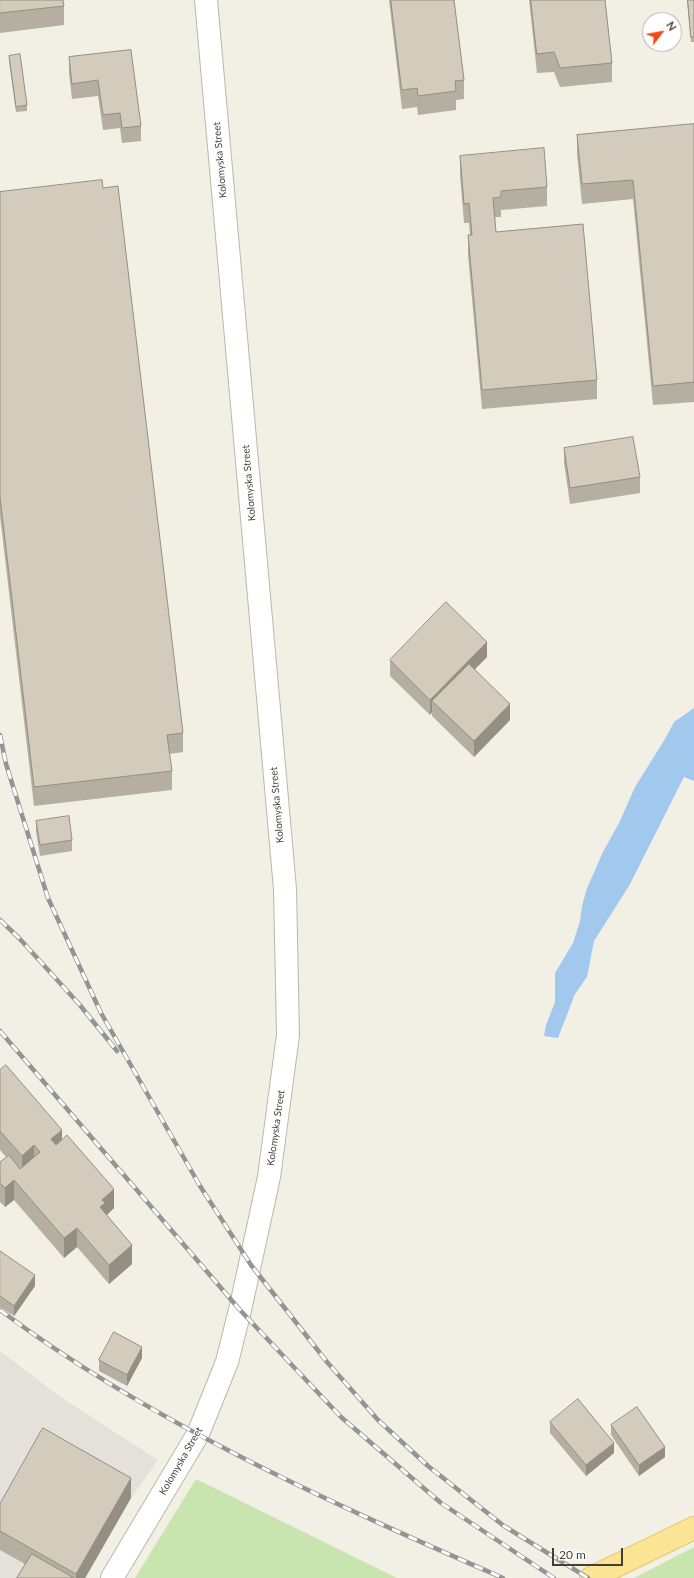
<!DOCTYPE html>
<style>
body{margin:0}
#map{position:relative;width:694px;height:1578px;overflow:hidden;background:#f2efe5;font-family:Lato,sans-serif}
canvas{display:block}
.north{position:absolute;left:642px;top:12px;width:40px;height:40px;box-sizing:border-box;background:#fff;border:1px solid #b4b2ae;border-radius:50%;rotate:58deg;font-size:11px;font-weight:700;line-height:16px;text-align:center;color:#443f35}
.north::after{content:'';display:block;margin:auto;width:14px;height:18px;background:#f24b1b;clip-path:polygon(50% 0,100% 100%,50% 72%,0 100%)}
.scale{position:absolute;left:552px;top:1548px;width:71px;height:18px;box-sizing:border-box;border:2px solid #443f35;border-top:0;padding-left:5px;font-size:12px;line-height:14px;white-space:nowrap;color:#443f35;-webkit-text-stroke:3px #fff;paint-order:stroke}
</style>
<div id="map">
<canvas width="694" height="1578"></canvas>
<div class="north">N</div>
<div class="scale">20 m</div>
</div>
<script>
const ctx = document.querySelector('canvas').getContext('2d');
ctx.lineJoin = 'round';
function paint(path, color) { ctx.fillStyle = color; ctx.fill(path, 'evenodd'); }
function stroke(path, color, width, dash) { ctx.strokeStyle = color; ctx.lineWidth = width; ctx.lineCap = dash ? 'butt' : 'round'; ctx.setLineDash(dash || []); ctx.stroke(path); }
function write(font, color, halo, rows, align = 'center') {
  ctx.font = font + ' Lato,sans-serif'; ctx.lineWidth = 3; ctx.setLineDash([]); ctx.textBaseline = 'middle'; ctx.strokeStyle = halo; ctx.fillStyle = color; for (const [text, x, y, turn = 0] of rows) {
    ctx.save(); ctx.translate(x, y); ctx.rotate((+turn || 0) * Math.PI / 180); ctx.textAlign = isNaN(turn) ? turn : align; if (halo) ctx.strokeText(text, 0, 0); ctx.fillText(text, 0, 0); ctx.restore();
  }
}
const industrial = new Path2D(`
 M 0,1351 L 59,1396 L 158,1460 L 131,1498 L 86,1578 L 0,1578 Z`);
const green = new Path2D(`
 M 196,1479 L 397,1578 L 135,1578 Z
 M 694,1547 L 694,1578 L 634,1578 Z`);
const water = new Path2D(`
 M 694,708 L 694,781 L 684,777 L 629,886 L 594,941 L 587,977 L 575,994 L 558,1038 L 544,1036 L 546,1025 L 555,1002 L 555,973 L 573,943 L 580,921 L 582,906 L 587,888 L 603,852 L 619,823 L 635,787 L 665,739 L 674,722 Z`);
const minor = new Path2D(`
 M 112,1578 L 198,1434 L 227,1362 L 240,1310 L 269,1177 L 288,1035 L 285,889 L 206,0`);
const major = new Path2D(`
 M 591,1578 L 694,1528`);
const rail = new Path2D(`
 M 0,735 L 6,764 L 48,898 L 101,1013 L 200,1186 L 251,1265 L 327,1362 L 378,1420 L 428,1466 L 504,1526 L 588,1578
 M 0,920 L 19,938 L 79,1004 L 117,1051
 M 0,1031 L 240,1310 L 341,1417 L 441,1503 L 554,1578
 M 0,1310 C 153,1424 329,1502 503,1578`);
const wall = new Path2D(`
 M 0,0 L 64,6 L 64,25 L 0,33 Z
 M 389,0 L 454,0 L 464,80 L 464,99 L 456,100 L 456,110 L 418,115 L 417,107 L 402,109 Z
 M 529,0 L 605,0 L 612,63 L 612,82 L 560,87 L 554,72 L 537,73 Z
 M 687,0 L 694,0 L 694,42 L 691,42 Z
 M 131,50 L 141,126 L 141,141 L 122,143 L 120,128 L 103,130 L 98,96 L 72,99 L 69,73 L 69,57 Z
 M 9,56 L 27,105 L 27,111 L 16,112 L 9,61 Z
 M 694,124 L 694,402 L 653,405 L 633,199 L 582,204 L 577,154 L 577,135 Z
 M 460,156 L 547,187 L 547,206 L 501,210 L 501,217 L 495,217 L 496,232 L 597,380 L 597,399 L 482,409 L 468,255 L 468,235 L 470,235 L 469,223 L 464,223 L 460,175 Z
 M 0,192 L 183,733 L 183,752 L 169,754 L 172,771 L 172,790 L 34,806 L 0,516 Z
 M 564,448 L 640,477 L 640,493 L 570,504 L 564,463 Z
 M 487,657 L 475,669 L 510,720 L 474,757 L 432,716 L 432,712 L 430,715 L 390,676 L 390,660 Z
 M 36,821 L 72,840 L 72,851 L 40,856 L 36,831 Z
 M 0,1070 L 62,1140 L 114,1208 L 106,1215 L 132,1264 L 109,1284 L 77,1247 L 64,1258 L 14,1200 L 5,1207 L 0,1202 L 0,1162 L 6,1157 L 0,1150 Z
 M 0,1251 L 35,1286 L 14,1316 L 0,1307 Z
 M 142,1358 L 127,1386 L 99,1371 L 99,1360 Z
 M 550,1422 L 614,1453 L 586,1476 L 550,1433 Z
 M 611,1425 L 665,1457 L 639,1476 L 611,1435 Z
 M 131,1498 L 85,1578 L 17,1578 L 25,1564 L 0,1550 L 0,1504 Z`);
const shadedWall = new Path2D(`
 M 487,642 L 487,657 L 438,706 L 432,701 L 432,712 L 430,715 L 430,700 Z
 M 510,704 L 510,720 L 474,757 L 474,741 Z
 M 62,1130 L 62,1149 L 51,1158 L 51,1139 Z
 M 34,1145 L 34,1165 L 22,1175 L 22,1156 Z
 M 14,1180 L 14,1200 L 5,1207 L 5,1188 Z
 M 114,1189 L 114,1208 L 105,1217 L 100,1207 L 102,1200 Z
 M 77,1228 L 77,1247 L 64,1258 L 64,1238 Z
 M 132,1245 L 132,1264 L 109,1284 L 109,1265 Z
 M 35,1275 L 35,1286 L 14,1316 L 14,1306 Z
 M 142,1347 L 142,1358 L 127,1386 L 127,1375 Z
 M 614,1443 L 614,1453 L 586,1476 L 586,1465 Z
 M 665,1447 L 665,1457 L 639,1476 L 639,1465 Z
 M 131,1478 L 131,1498 L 85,1578 L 76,1578 L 76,1574 Z`);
const building = new Path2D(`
 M 0,0 L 63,0 L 64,6 L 0,13 Z
 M 391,0 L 454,0 L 464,80 L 455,81 L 456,91 L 418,96 L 417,88 L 402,90 Z
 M 531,0 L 605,0 L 612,63 L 560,68 L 554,52 L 537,54 Z
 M 688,0 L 694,0 L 694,37 L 691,37 Z
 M 131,50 L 141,126 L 122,128 L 120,113 L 103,115 L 98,80 L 72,84 L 69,57 Z
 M 20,54 L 27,105 L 16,107 L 9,56 Z
 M 694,124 L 694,382 L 653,386 L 633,180 L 582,184 L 577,135 Z
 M 544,148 L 547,187 L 501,191 L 501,197 L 493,198 L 496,232 L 583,224 L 597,380 L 482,390 L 468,235 L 472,235 L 469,203 L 464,204 L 460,156 Z
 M 102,180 L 103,188 L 118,186 L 183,733 L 167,735 L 172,771 L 34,787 L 0,497 L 0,192 Z
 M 633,437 L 640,477 L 570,488 L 564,448 Z
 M 446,602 L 487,642 L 430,700 L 390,660 Z
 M 469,664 L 510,704 L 474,741 L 432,701 Z
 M 69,816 L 72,840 L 40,845 L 36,821 Z
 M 6,1065 L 62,1130 L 51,1139 L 56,1145 L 67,1135 L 114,1189 L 102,1200 L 105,1203 L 100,1207 L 132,1245 L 109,1265 L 77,1228 L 64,1238 L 14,1180 L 5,1188 L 0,1183 L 0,1162 L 9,1155 L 20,1169 L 40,1152 L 34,1145 L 22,1156 L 0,1131 L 0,1070 Z
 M 0,1251 L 35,1275 L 14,1306 L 0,1296 Z
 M 114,1332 L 142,1347 L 127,1375 L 99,1360 Z
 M 578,1399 L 614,1443 L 586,1465 L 550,1422 Z
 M 637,1407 L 665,1447 L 639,1465 L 611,1425 Z
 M 43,1428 L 131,1478 L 76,1574 L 0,1531 L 0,1504 Z
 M 32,1554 L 74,1578 L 17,1578 Z`);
const streetNames = [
 ["Kolomyska Street",220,160,-95],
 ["Kolomyska Street",249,483,-95],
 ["Kolomyska Street",277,805,-95],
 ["Kolomyska Street",276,1128,-82],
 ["Kolomyska Street",181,1461,-60]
];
paint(industrial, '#e4e0da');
paint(green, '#c9e5af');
paint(water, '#a2c9ed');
stroke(minor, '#bdb7a8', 24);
stroke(major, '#dfc366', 24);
stroke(minor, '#fff', 22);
stroke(major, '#fbe595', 22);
stroke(rail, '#949494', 4.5);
stroke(rail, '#fff', 3, [9]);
paint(wall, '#b5afa1');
paint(shadedWall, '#948e83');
paint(building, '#d3cbbb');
stroke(building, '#948e83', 1);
write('10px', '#443f35', '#fff', streetNames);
</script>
